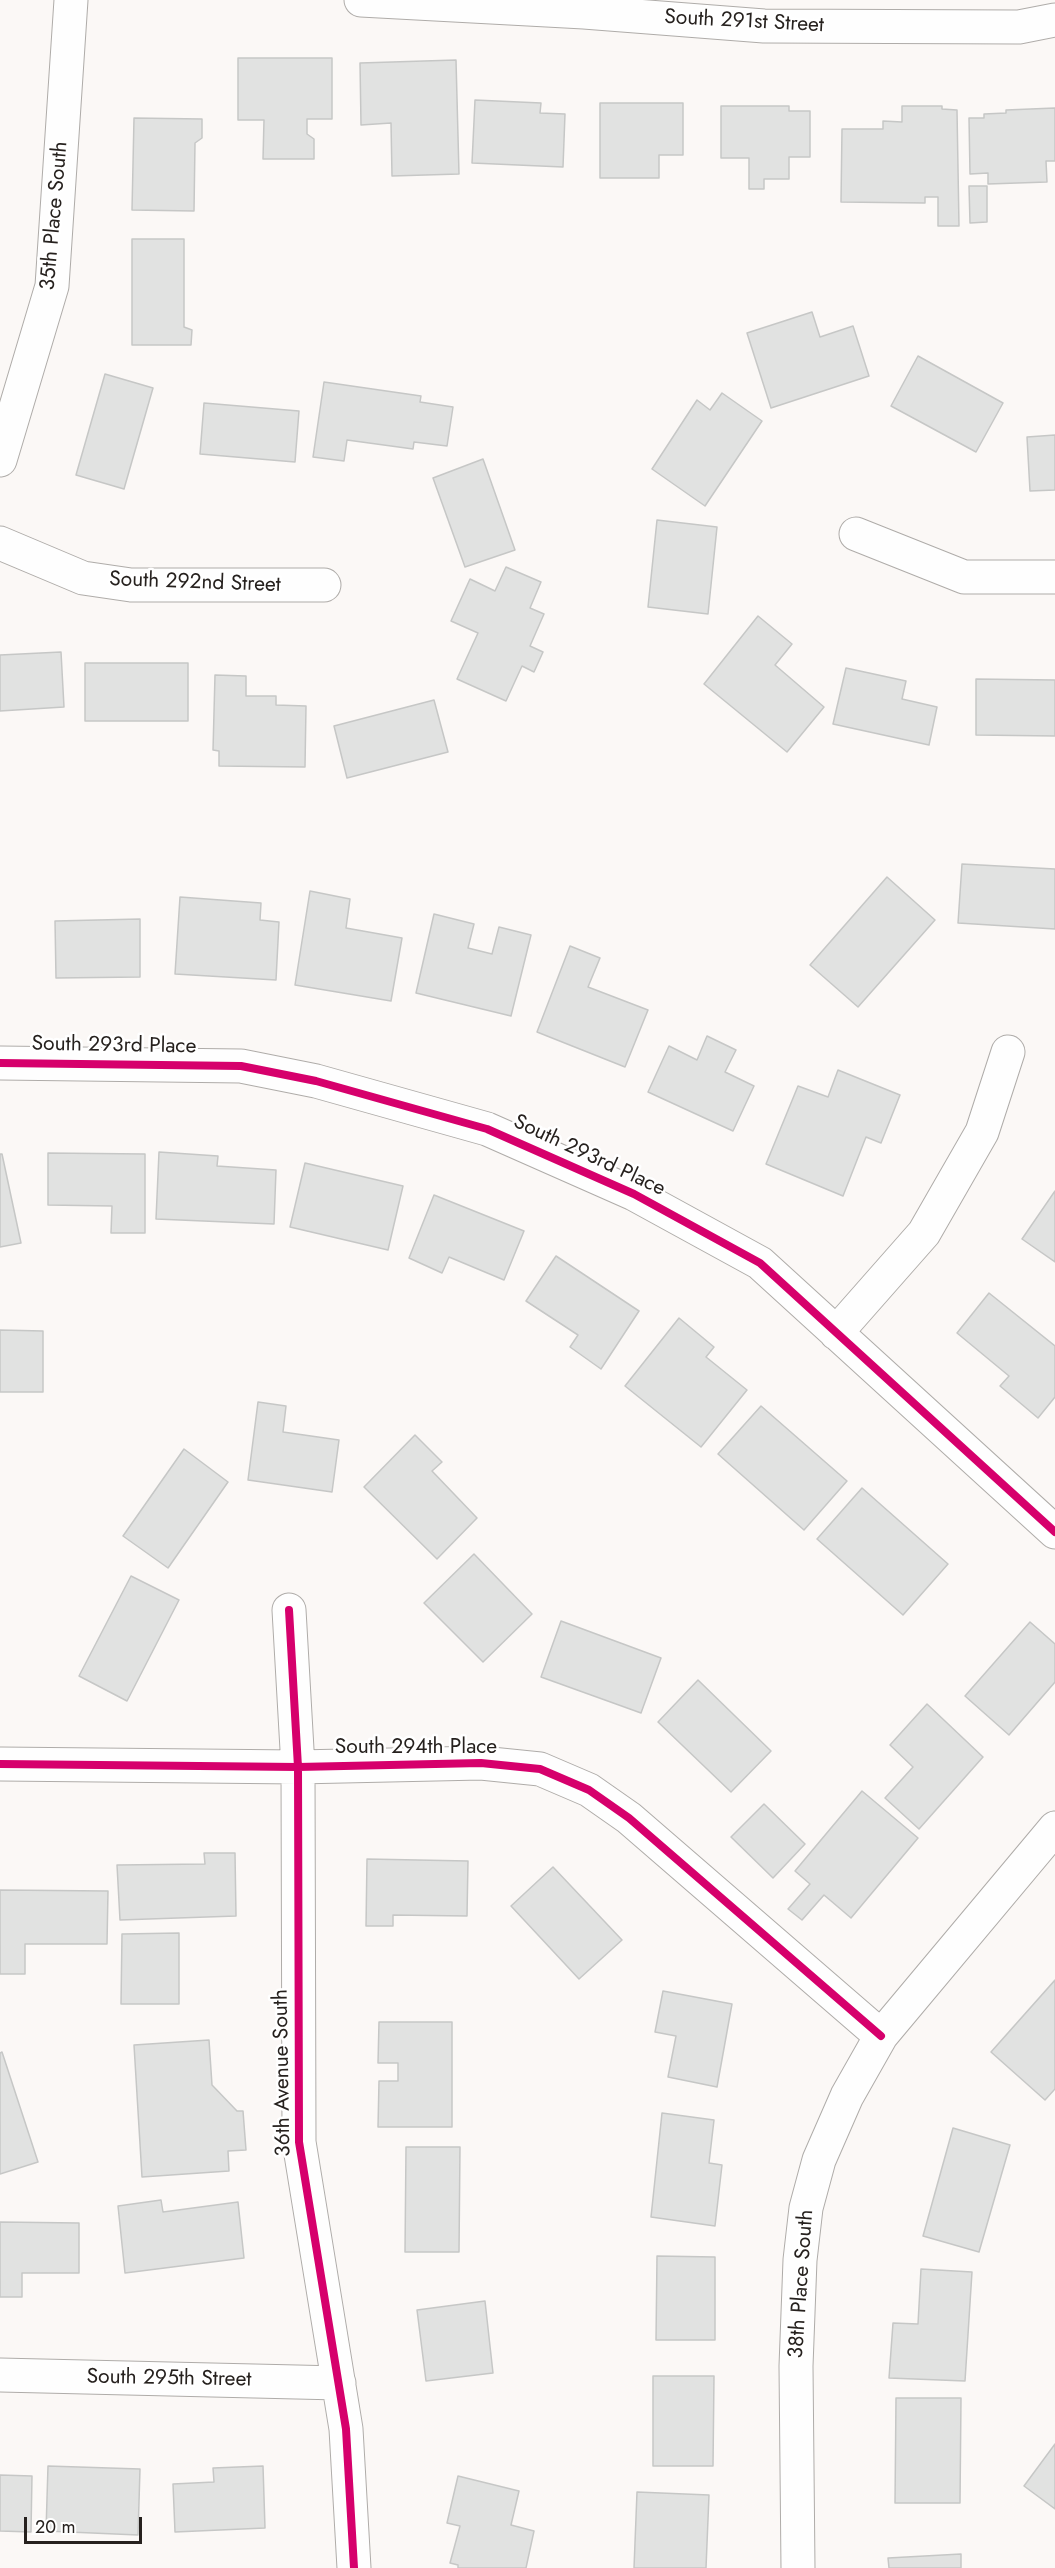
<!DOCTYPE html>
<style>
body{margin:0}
#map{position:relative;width:1055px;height:2568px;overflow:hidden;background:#fbf8f6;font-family:Jost,sans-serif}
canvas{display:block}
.scale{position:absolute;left:24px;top:2517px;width:118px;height:27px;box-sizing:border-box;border:3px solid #26211e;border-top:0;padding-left:8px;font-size:18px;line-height:21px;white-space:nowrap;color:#26211e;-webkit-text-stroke:4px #fff;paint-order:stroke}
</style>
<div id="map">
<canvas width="1055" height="2568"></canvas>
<div class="scale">20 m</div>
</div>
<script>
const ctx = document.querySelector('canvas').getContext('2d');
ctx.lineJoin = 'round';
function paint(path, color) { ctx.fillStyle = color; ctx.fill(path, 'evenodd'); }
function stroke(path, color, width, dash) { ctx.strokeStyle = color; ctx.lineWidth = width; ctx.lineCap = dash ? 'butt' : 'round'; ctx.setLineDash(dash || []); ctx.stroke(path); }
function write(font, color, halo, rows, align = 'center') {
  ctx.font = font + ' Jost,sans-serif'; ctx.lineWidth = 5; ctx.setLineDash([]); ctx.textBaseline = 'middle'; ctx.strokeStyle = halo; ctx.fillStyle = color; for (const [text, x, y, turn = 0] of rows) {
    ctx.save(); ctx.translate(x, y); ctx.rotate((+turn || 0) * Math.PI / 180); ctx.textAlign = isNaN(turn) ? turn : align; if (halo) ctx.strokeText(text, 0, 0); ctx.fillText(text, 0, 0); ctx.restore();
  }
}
const building = new Path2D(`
 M 238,58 L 332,58 L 332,119 L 307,119 L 307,134 L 314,139 L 314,159 L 263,159 L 264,120 L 238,120 Z
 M 456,60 L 459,174 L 392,176 L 391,123 L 361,125 L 360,63 Z
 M 475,100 L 541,103 L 540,113 L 565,114 L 563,167 L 472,163 Z
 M 600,103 L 683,103 L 683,155 L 659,155 L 659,178 L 600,178 Z
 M 721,106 L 789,106 L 789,111 L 810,111 L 810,157 L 789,157 L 789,179 L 764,179 L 764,189 L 749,189 L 749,158 L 721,158 Z
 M 902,106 L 942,106 L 942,109 L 957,110 L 959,226 L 938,226 L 938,197 L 925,197 L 925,203 L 841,202 L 842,129 L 883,129 L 883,121 L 902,122 Z
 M 1055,108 L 1055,161 L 1046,161 L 1047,182 L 988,184 L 988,173 L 970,174 L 969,118 L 984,118 L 984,114 L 1006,113 L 1006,110 Z
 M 134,118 L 202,119 L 202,138 L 195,143 L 194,211 L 132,210 Z
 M 969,186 L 987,186 L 987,222 L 970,223 Z
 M 132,239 L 184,239 L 184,327 L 192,330 L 191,345 L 132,345 Z
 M 812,312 L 820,337 L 853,326 L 869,376 L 771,408 L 747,333 Z
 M 918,356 L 1003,403 L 976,452 L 891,406 Z
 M 105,374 L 153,388 L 124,489 L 76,475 Z
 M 324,382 L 421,396 L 420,402 L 453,407 L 447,446 L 414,442 L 413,449 L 347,440 L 344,461 L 313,457 Z
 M 722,393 L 762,421 L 705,506 L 652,469 L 697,400 L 710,410 Z
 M 204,403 L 299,411 L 295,462 L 200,454 Z
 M 1055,435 L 1055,490 L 1030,491 L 1027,437 Z
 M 483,459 L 515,550 L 465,567 L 433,478 Z
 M 657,520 L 717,527 L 708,614 L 648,607 Z
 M 506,567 L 541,582 L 530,608 L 544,614 L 530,646 L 543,652 L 534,672 L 522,666 L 506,701 L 457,679 L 478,633 L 451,621 L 470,579 L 495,591 Z
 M 758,616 L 792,644 L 775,665 L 824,707 L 787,752 L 704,684 Z
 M 61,652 L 64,707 L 0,711 L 0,655 Z
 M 85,663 L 188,663 L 188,721 L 85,721 Z
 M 846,668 L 906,681 L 902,699 L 937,707 L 929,745 L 833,724 Z
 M 215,675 L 246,676 L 246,696 L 276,696 L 276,705 L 306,706 L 305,767 L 219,766 L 219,751 L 213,750 Z
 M 976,679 L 1055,680 L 1055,736 L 976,735 Z
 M 434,700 L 448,752 L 347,778 L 334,726 Z
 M 962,864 L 1055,869 L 1055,929 L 958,923 Z
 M 887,877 L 935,920 L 858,1007 L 810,965 Z
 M 310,891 L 350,899 L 346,928 L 402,938 L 391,1001 L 295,985 Z
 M 180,897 L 261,903 L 260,920 L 279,922 L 276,980 L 175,974 Z
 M 434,914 L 474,924 L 468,948 L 492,954 L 499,927 L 531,935 L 511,1016 L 416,993 Z
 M 140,919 L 140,977 L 56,978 L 55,921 Z
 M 570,946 L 600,958 L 588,987 L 648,1010 L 625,1067 L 537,1032 Z
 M 707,1036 L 736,1050 L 725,1072 L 754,1086 L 733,1131 L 648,1092 L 669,1046 L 697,1060 Z
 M 838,1070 L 900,1095 L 881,1143 L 866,1137 L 843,1196 L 766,1164 L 798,1086 L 828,1097 Z
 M 159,1152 L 218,1156 L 217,1166 L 276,1170 L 274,1224 L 156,1219 Z
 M 48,1153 L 145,1154 L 145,1233 L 111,1233 L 112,1206 L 48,1205 Z
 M 0,1154 L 2,1154 L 21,1243 L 0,1247 Z
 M 305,1163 L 403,1186 L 388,1250 L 290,1227 Z
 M 1055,1191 L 1055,1262 L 1022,1239 Z
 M 434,1195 L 524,1231 L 504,1280 L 449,1257 L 442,1273 L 409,1258 Z
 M 556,1256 L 639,1311 L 601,1369 L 570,1347 L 578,1335 L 526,1301 Z
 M 989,1293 L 1055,1346 L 1055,1397 L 1038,1418 L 1000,1386 L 1009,1376 L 957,1333 Z
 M 679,1318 L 714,1347 L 706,1357 L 747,1390 L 701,1447 L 625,1386 Z
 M 0,1330 L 43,1331 L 43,1392 L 0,1392 Z
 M 258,1402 L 286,1406 L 283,1432 L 339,1440 L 332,1492 L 248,1480 Z
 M 761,1406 L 847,1481 L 804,1530 L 718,1454 Z
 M 415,1435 L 442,1462 L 432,1471 L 477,1518 L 437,1559 L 364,1487 Z
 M 184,1449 L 228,1482 L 168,1568 L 123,1536 Z
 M 862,1488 L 948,1564 L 903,1615 L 817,1539 Z
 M 474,1554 L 532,1614 L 483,1662 L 424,1603 Z
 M 131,1576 L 179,1600 L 127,1701 L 79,1676 Z
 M 561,1621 L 661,1658 L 641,1713 L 541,1677 Z
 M 1030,1622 L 1055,1644 L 1055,1682 L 1009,1735 L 965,1696 Z
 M 698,1680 L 771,1751 L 731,1792 L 658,1722 Z
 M 927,1704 L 983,1757 L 919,1829 L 885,1798 L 913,1767 L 890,1745 Z
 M 862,1791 L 918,1838 L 851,1918 L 824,1895 L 802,1920 L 788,1909 L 810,1884 L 795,1871 Z
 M 764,1804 L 805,1844 L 773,1878 L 731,1837 Z
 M 204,1853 L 235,1853 L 236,1916 L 120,1920 L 117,1865 L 205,1864 Z
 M 367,1859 L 468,1861 L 467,1916 L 393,1915 L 393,1926 L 366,1926 Z
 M 553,1867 L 622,1940 L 579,1979 L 511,1906 Z
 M 0,1890 L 108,1891 L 107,1944 L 25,1944 L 25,1974 L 0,1974 Z
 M 179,1933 L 179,2004 L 121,2004 L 122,1934 Z
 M 1055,1980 L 1055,2089 L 1045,2100 L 991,2052 Z
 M 663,1991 L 732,2004 L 717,2087 L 668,2077 L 676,2036 L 655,2032 Z
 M 379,2022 L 452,2022 L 452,2127 L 378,2127 L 379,2081 L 398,2081 L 398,2063 L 378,2063 Z
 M 209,2040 L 212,2085 L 237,2111 L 243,2111 L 246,2150 L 228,2151 L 229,2171 L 142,2177 L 134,2045 Z
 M 2,2052 L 38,2162 L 0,2174 L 0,2053 Z
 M 662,2113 L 714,2120 L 709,2163 L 722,2165 L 715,2226 L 651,2217 Z
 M 953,2128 L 1010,2145 L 979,2252 L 923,2236 Z
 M 406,2147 L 460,2147 L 459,2252 L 405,2252 Z
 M 161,2200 L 163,2212 L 238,2202 L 244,2258 L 125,2273 L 118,2206 Z
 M 0,2222 L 79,2223 L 79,2273 L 22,2273 L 22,2297 L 0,2297 Z
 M 657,2256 L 715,2257 L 715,2340 L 656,2340 Z
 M 921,2269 L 972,2272 L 965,2381 L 889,2378 L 893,2323 L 918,2324 Z
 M 485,2301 L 493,2373 L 426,2381 L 417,2310 Z
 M 653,2376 L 714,2376 L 713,2466 L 653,2466 Z
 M 896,2398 L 961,2398 L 960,2503 L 895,2503 Z
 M 1055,2444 L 1055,2509 L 1024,2486 Z
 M 48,2466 L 140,2469 L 138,2535 L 46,2531 Z
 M 263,2466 L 265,2528 L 175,2532 L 173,2484 L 214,2482 L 213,2468 Z
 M 0,2475 L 32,2476 L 31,2532 L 0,2531 Z
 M 458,2476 L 519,2491 L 511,2525 L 534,2531 L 526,2568 L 458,2568 L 458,2565 L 450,2563 L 460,2526 L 447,2523 Z
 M 637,2492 L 709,2495 L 706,2568 L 634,2568 Z
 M 961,2554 L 961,2568 L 889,2568 L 888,2558 Z`);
const street = new Path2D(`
 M 361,0 L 584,12 L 764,26 L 1019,27 L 1055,20
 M 0,460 L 52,286 L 71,0
 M 856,534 L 964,577 L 1055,577
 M 0,543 L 83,578 L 131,585 L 324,585
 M 0,1063 L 241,1066 L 316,1081 L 487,1129 L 634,1194 L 760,1263 L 1055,1532
 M 836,1333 L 924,1233 L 982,1132 L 1008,1052
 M 289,1610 L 298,1767 L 299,2142 L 346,2429 L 354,2568
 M 0,1764 L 298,1767 L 481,1763 L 540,1769 L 589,1790 L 629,1818 L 881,2036
 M 0,2375 L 339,2383
 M 798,2568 L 796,2366 L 800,2260 L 806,2208 L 819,2160 L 847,2096 L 881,2036 L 1055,1828`);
const cycleway = new Path2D(`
 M 0,1063 L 241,1066 L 316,1081 L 487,1129 L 634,1194 L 760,1263 L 1055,1532
 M 289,1610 L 298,1767 L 299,2142 L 346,2429 L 354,2568
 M 0,1764 L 298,1767 L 481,1763 L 540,1769 L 589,1790 L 629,1818 L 881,2036`);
const streetNames = [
 ["South 291st Street",744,22,3],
 ["35th Place South",55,216,-85],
 ["South 292nd Street",195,583,2],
 ["South 293rd Place",114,1046,1],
 ["South 293rd Place",589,1156,25],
 ["South 294th Place",416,1748],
 ["36th Avenue South",283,2073,-91],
 ["38th Place South",802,2284,-86],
 ["South 295th Street",169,2379,1]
];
paint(building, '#e1e2e1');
stroke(building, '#c6c7c6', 1.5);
stroke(street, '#afaca9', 35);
stroke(street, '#fefefe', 33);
stroke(cycleway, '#d6006c', 8);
write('21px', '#26211e', '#fff', streetNames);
</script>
